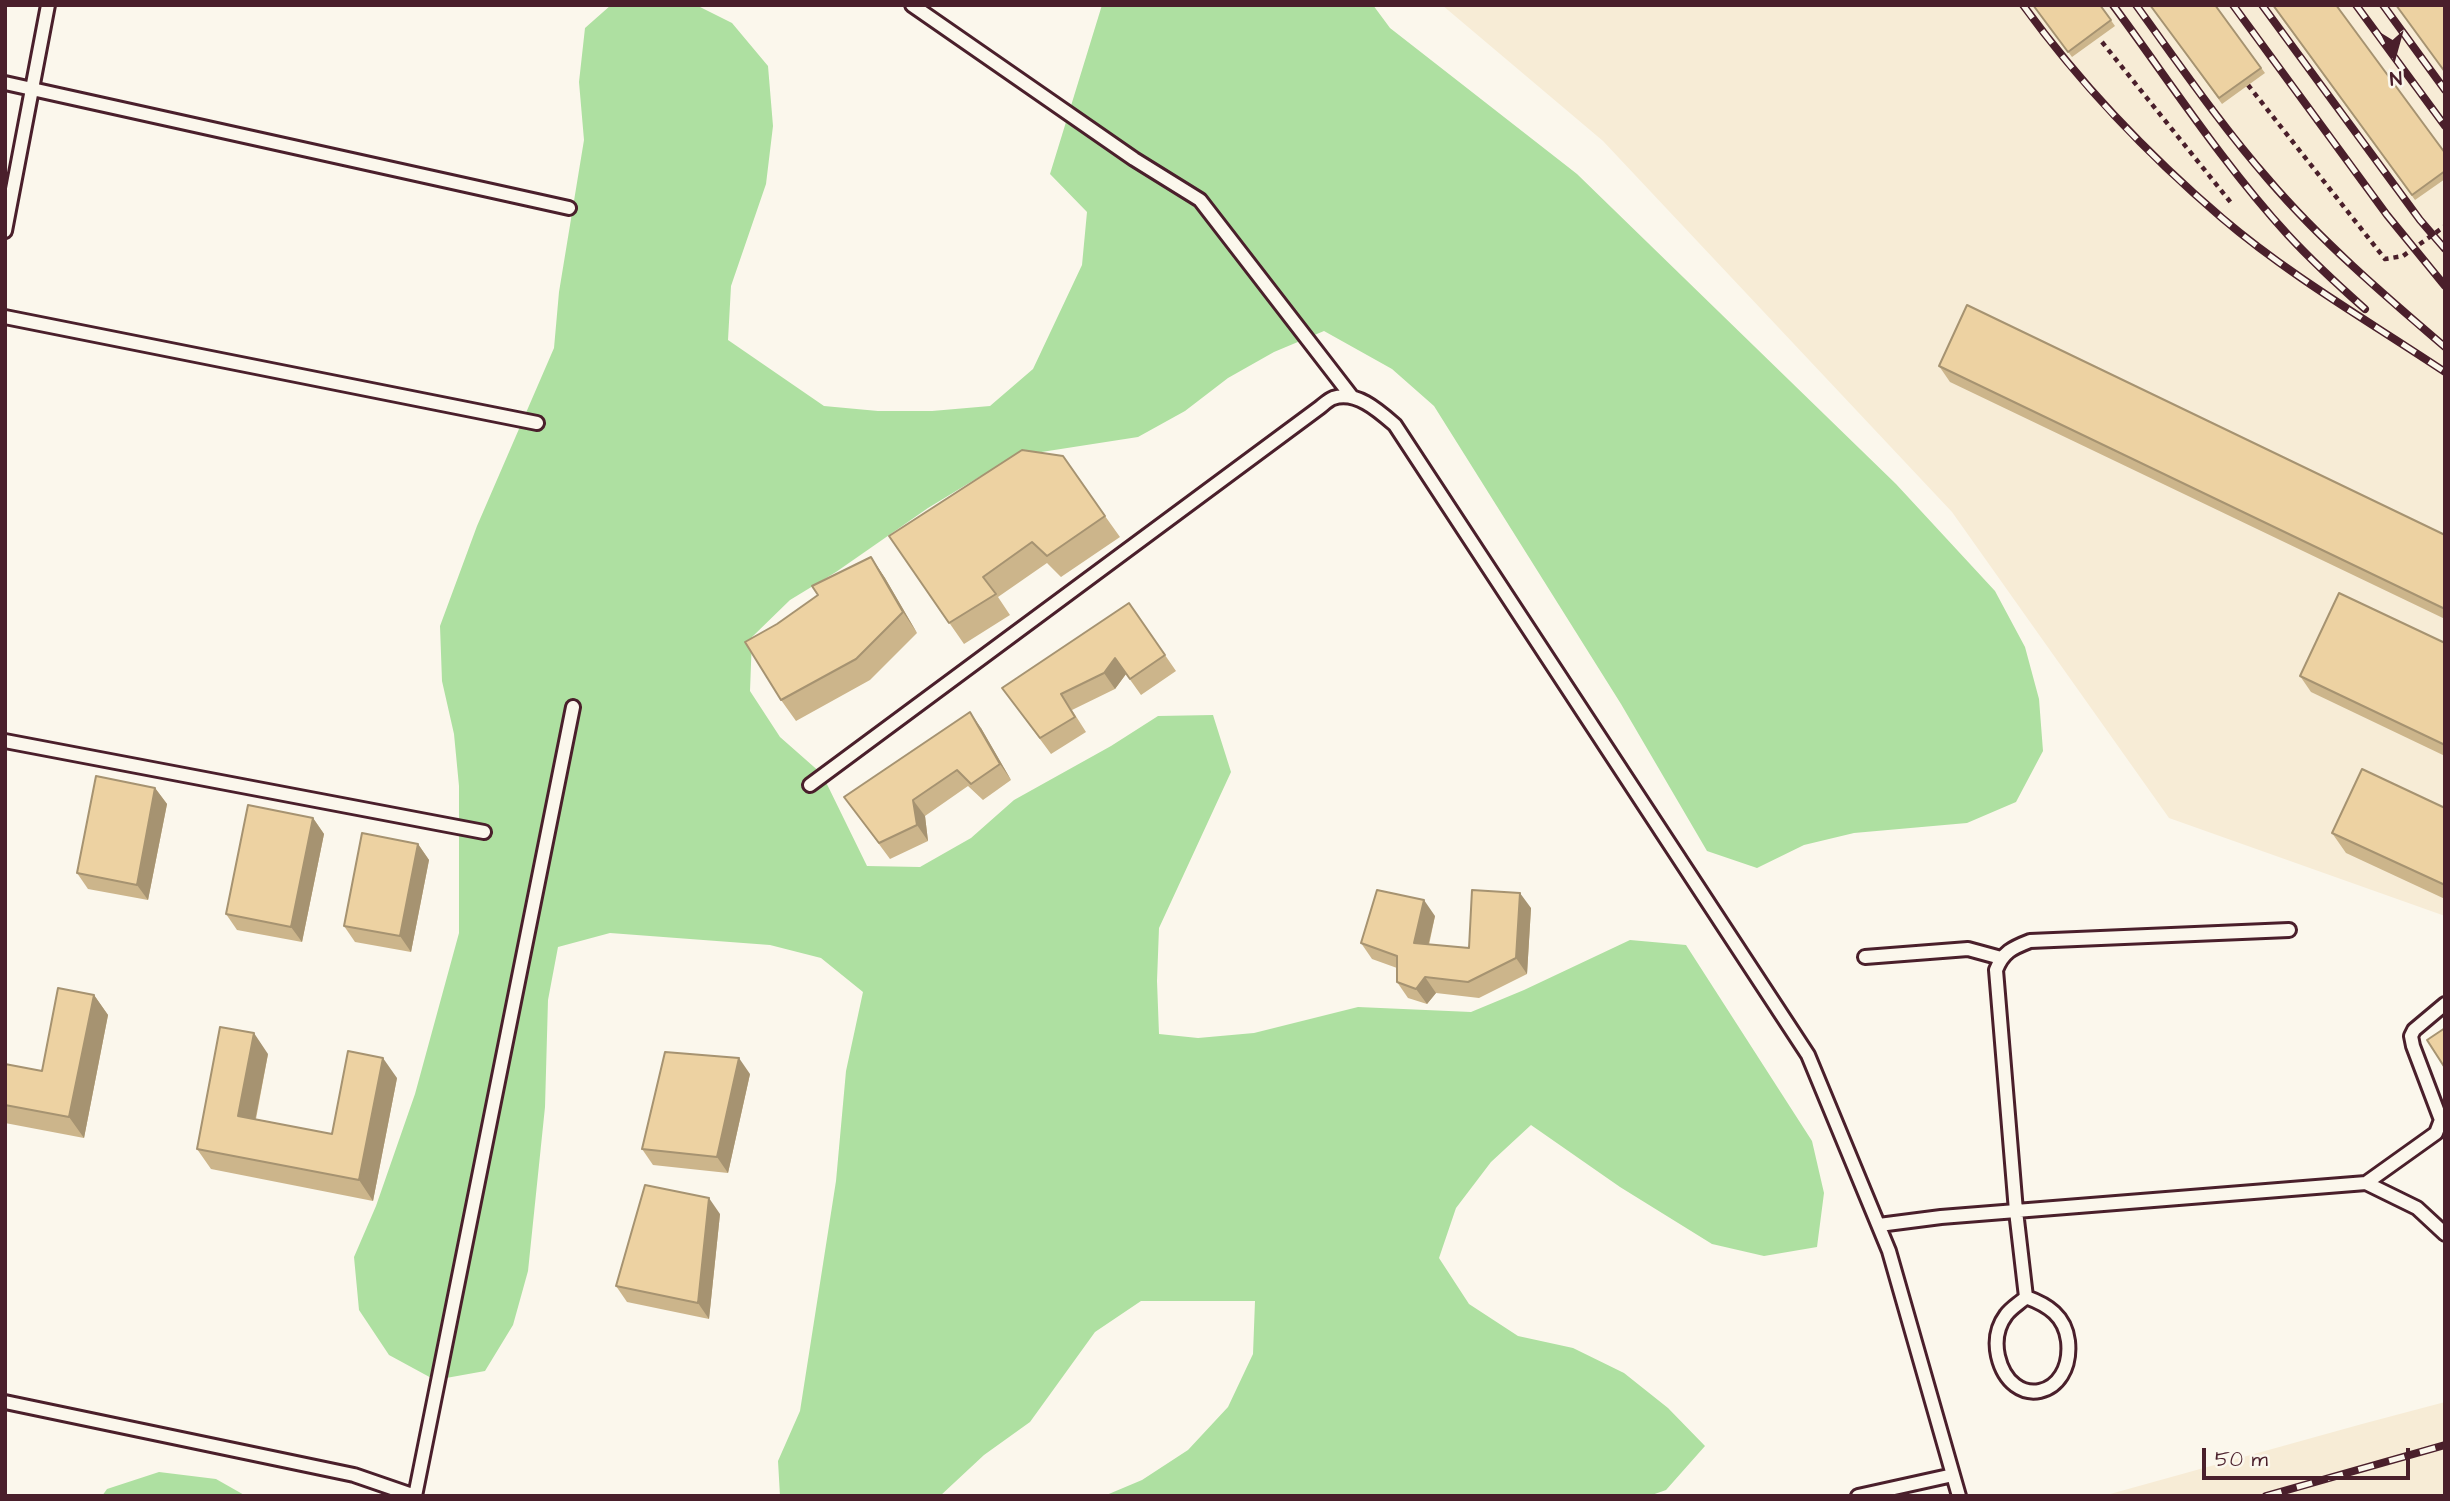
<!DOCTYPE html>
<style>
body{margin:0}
#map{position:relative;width:2450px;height:1501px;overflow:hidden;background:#fbf7ec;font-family:"Architects Daughter",sans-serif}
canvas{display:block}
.frame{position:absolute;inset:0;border:7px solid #4a1f2b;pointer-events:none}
.north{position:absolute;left:2359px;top:21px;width:70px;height:70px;-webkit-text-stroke:5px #fbf7ec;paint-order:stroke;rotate:175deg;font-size:19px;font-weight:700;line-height:28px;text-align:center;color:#4a1f2b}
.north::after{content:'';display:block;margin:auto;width:24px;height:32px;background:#4a1f2b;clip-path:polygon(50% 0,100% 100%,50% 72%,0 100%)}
.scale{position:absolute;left:2202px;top:1448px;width:208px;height:32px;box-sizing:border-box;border:4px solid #4a1f2b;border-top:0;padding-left:9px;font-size:21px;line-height:24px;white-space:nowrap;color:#4a1f2b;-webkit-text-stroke:5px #fbf7ec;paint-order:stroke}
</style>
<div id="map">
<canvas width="2450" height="1501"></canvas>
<div class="frame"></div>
<div class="north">N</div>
<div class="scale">50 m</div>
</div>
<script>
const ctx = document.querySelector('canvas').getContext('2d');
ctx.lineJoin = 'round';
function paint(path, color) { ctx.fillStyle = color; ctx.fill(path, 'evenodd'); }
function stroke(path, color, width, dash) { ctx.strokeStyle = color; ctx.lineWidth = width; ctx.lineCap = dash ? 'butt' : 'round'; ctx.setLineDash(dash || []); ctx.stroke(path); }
const built = new Path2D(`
 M 1442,5 L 2445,5 L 2445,916 L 2169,818 L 1952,512 L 1603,141 Z
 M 2445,1402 L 2445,1496 L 2103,1496 L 2362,1424 Z`);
const green = new Path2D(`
 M 611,5 L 696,5 L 732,23 L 768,66 L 773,126 L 766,184 L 731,286 L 728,340 L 824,406 L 878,411 L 932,411 L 990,406 L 1033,369 L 1082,265 L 1087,212 L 1050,174 L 1102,5 L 1373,5 L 1390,28 L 1577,174 L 1896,484 L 1995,591 L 2025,647 L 2039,699 L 2043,751 L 2016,802 L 1967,823 L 1854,833 L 1804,845 L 1757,868 L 1707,851 L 1621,704 L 1434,406 L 1392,369 L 1324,331 L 1274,352 L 1228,378 L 1185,411 L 1138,437 L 1035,453 L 979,477 L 928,508 L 836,572 L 790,600 L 752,637 L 750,691 L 780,737 L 822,774 L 867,866 L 920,867 L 971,838 L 1014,800 L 1111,746 L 1158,716 L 1213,715 L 1231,772 L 1159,928 L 1157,981 L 1159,1034 L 1198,1038 L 1254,1033 L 1358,1007 L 1471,1012 L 1524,990 L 1630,940 L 1686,945 L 1812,1141 L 1824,1193 L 1817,1247 L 1764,1256 L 1712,1244 L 1620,1187 L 1531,1125 L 1491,1162 L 1456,1208 L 1439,1258 L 1469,1304 L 1518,1336 L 1573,1348 L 1624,1373 L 1668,1408 L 1705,1446 L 1666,1490 L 1649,1496 L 1104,1496 L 1142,1480 L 1188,1450 L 1228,1407 L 1253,1354 L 1255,1301 L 1141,1301 L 1095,1332 L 1030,1422 L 984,1455 L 940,1496 L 780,1496 L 778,1461 L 800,1411 L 836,1181 L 846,1071 L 863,992 L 821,958 L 770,945 L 610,933 L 558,947 L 548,1000 L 545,1107 L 528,1271 L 513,1325 L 485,1371 L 435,1380 L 389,1355 L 359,1310 L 354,1257 L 376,1206 L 415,1094 L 459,933 L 459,786 L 454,734 L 442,681 L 440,626 L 477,526 L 554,348 L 559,292 L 584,140 L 579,82 L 585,28 Z
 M 159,1472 L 216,1479 L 246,1496 L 102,1496 L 107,1489 Z`);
const path = new Path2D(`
 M 2102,42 L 2232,204
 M 2248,85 L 2385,259 L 2403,256 L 2445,226`);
const service = new Path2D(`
 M 912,5 L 1134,159 L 1200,200 L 1352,397
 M 5,83 L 569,208
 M 5,231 L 48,5
 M 5,317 L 537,423
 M 5,741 L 484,832
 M 810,785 L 1319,408 C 1323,405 1328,400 1333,398 C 1356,390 1379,411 1395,425 L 1808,1055 L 1889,1251 L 1959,1496
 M 1865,957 L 1968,949 L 2001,958
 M 2366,1183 L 2417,1208 L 2445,1234
 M 1879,1225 L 1941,1217 L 2366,1183 L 2436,1133 L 2441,1120 L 2413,1046 L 2411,1036 L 2414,1030 L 2445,1004
 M 2026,1297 L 2016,1211 L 1996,970 C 2003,952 2012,948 2030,941 L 2289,930
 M 2026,1297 C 2048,1305 2065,1316 2068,1341 C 2074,1398 2011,1412 1998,1356 C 1995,1342 1997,1327 2006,1315 C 2011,1308 2020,1303 2026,1297 Z
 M 5,1402 L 354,1475 L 415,1496
 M 415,1496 L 573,707
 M 1858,1496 L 1953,1475`);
const rail = new Path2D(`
 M 2023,5 C 2082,86 2146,153 2222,218 C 2290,276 2370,322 2445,372
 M 2113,5 C 2170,82 2223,164 2288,235 C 2312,261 2338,285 2365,309
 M 2136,5 C 2179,64 2220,124 2268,179 C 2321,241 2383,294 2445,347
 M 2233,5 L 2387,215 L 2445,286
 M 2262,5 L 2420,220 L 2445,249
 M 2356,5 L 2445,126
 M 2383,5 L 2445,90
 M 2266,1496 L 2445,1445`);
const wall = new Path2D(`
 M 2033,5 L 2100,5 L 2115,26 L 2072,57 Z
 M 2150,5 L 2215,5 L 2265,73 L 2222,104 Z
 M 2272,5 L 2445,153 L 2445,179 L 2415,200 Z
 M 1939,366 L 2445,535 L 2445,619 L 1950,382 Z
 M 1105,516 L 1120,537 L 1061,577 L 1047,563 L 998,597 L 1010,615 L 964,644 L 889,536 Z
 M 871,557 L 885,578 L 917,633 L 870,680 L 796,721 L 781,700 Z
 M 1129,603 L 1176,671 L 1141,695 L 1126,674 L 1115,689 L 1072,710 L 1086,732 L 1051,754 L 1002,688 Z
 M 2445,643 L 2445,756 L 2311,692 L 2300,676 Z
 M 981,728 L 1011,780 L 983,800 L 968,786 L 925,816 L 928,841 L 890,859 L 844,797 Z
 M 155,788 L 167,804 L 148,900 L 88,889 L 77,873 Z
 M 2445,808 L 2445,899 L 2346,853 L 2332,833 Z
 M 313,818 L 324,834 L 302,942 L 237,930 L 226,914 Z
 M 418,844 L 429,860 L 411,952 L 355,942 L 344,926 Z
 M 1531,908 L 1527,974 L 1479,998 L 1436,993 L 1427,1004 L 1408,998 L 1397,982 L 1397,968 L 1372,959 L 1361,943 L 1435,916 L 1429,945 L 1469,948 Z
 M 94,995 L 108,1015 L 84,1138 L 5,1123 L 5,1064 L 42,1071 Z
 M 268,1054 L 256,1119 L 332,1134 L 397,1078 L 373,1201 L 211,1169 L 197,1149 Z
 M 750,1074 L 728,1173 L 653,1165 L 642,1149 Z
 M 720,1214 L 709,1319 L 627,1302 L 616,1286 Z`);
const shadedWall = new Path2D(`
 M 871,557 L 885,578 L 917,633 L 903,612 Z
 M 1115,658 L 1126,674 L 1115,689 L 1104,673 Z
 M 970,712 L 981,728 L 1011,780 L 1000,764 Z
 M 155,788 L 167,804 L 148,900 L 137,885 Z
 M 913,800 L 925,816 L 928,841 L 917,825 Z
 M 313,818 L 324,834 L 302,942 L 291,927 Z
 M 418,844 L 429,860 L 411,952 L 400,936 Z
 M 1520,893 L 1531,908 L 1527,974 L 1516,958 Z
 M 1424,900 L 1435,916 L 1425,959 L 1414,943 Z
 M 1425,977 L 1436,993 L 1427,1004 L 1416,989 Z
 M 94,995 L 108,1015 L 84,1138 L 69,1117 Z
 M 254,1033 L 268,1054 L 252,1136 L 238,1116 Z
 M 383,1058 L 397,1078 L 373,1201 L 359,1180 Z
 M 739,1058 L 750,1074 L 728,1173 L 717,1157 Z
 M 709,1198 L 720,1214 L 709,1319 L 698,1303 Z`);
const building = new Path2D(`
 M 2033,5 L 2100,5 L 2111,20 L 2068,52 Z
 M 2150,5 L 2215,5 L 2261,68 L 2219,98 Z
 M 2273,5 L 2336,5 L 2445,153 L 2445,171 L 2412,195 Z
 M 2396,5 L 2445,5 L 2445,72 Z
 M 1967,305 L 2445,535 L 2445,609 L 1939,366 Z
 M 1022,450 L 1063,456 L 1105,516 L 1047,556 L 1032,542 L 983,577 L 996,594 L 949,623 L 889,536 Z
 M 871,557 L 903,612 L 856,659 L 781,700 L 745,642 L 777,624 L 818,595 L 812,586 Z
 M 2339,593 L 2445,643 L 2445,745 L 2300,676 Z
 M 1129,603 L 1165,655 L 1130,679 L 1115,658 L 1104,673 L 1061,694 L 1075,717 L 1040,738 L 1002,688 Z
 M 970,712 L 1000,764 L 971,784 L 957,770 L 913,800 L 917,825 L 879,843 L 844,797 Z
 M 2362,769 L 2445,808 L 2445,885 L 2332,833 Z
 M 96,776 L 155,788 L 137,885 L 77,873 Z
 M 248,805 L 313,818 L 291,927 L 226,914 Z
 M 362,833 L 418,844 L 400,936 L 344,926 Z
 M 1377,890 L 1424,900 L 1414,943 L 1469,948 L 1472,890 L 1520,893 L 1516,958 L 1468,982 L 1425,977 L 1416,989 L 1397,982 L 1397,956 L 1361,943 Z
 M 58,988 L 94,995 L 69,1117 L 5,1105 L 5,1064 L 42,1071 Z
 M 220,1027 L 254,1033 L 238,1116 L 332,1134 L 348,1051 L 383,1058 L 359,1180 L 197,1149 Z
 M 2445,1028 L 2445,1068 L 2427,1040 Z
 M 665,1052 L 739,1058 L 717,1157 L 642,1149 Z
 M 645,1185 L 709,1198 L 698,1303 L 616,1286 Z`);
paint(built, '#f7ecd6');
paint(green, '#aee0a1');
stroke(service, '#4a1f2b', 18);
stroke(path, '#4a1f2b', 4.5, [5, 5]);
stroke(service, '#fbf7ec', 12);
stroke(rail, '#4a1f2b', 8);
stroke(rail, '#fbf7ec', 5, [16]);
paint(wall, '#ccb58b');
paint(shadedWall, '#a69371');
paint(building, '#edd2a2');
stroke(building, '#a69371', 2);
</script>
